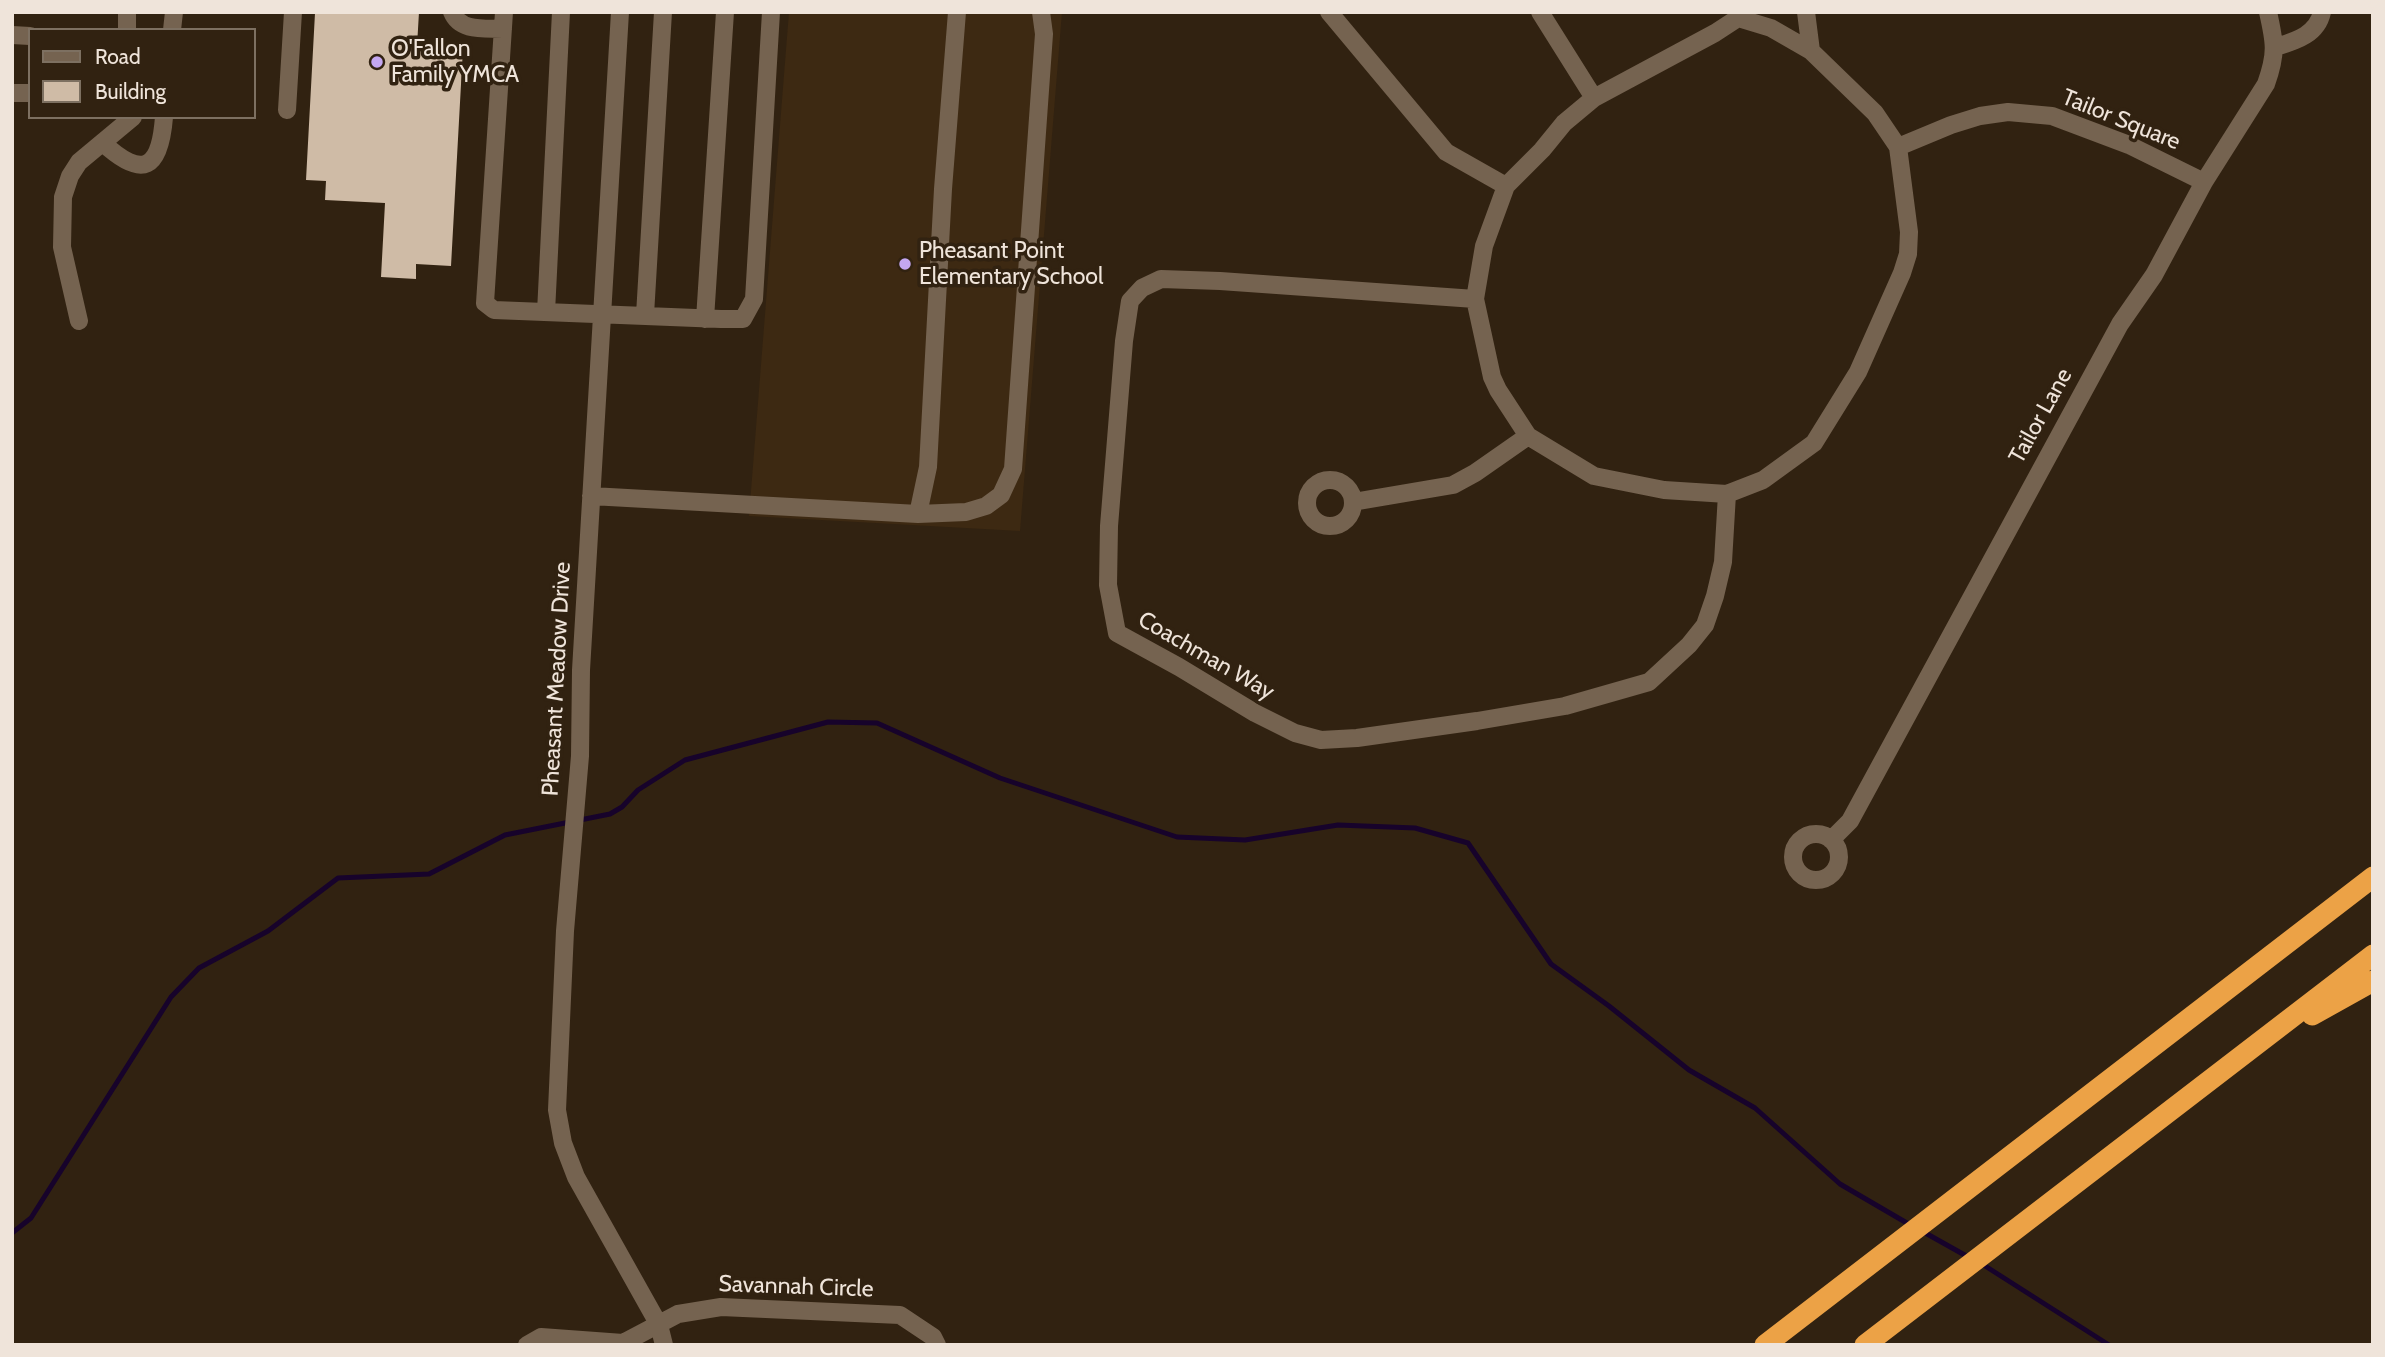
<!DOCTYPE html>
<style>
body{margin:0}
#map{position:relative;width:2385px;height:1357px;overflow:hidden;background:#312211;font-family:Cabin,sans-serif}
canvas{display:block}
.frame{position:absolute;inset:0;border:14px solid #efe4da;pointer-events:none}
.legend{position:absolute;left:28px;top:28px;width:228px;height:91px;box-sizing:border-box;background:#312211;border:2px solid #7d7061;margin:0;padding:9px 12px;list-style:none;font-size:21px;color:#efe4da}
.legend li{display:flex;align-items:center;gap:14px;height:35px}
.legend b{width:35px;border:2px solid #7d7061}
</style>
<div id="map">
<canvas width="2385" height="1357"></canvas>
<div class="frame"></div>
<ul class="legend">
<li><b style="height:9px;background:#756350"></b>Road</li>
<li><b style="height:19px;background:#cfbba6"></b>Building</li>
</ul>
</div>
<script>
const ctx = document.querySelector('canvas').getContext('2d');
ctx.lineJoin = 'round';
function paint(path, color) { ctx.fillStyle = color; ctx.fill(path, 'evenodd'); }
function stroke(path, color, width, dash) { ctx.strokeStyle = color; ctx.lineWidth = width; ctx.lineCap = dash ? 'butt' : 'round'; ctx.setLineDash(dash || []); ctx.stroke(path); }
function write(font, color, halo, rows, align = 'center') {
  ctx.font = font + ' Cabin,sans-serif'; ctx.lineWidth = 7; ctx.setLineDash([]); ctx.textBaseline = 'middle'; ctx.strokeStyle = halo; ctx.fillStyle = color; for (const [text, x, y, turn = 0] of rows) {
    ctx.save(); ctx.translate(x, y); ctx.rotate((+turn || 0) * Math.PI / 180); ctx.textAlign = isNaN(turn) ? turn : align; if (halo) ctx.strokeText(text, 0, 0); ctx.fillText(text, 0, 0); ctx.restore();
  }
}
const built = new Path2D(`
 M 789,12 L 1062,12 L 1020,531 L 749,516 Z`);
const stream = new Path2D(`
 M 1920,1230 L 1970,1258
 M 12,1233 L 31,1218 L 171,997 L 199,968 L 268,931 L 338,878 L 429,874 L 505,835 L 610,814 L 622,807 L 638,790 L 685,760 L 828,722 L 877,723 L 1000,778 L 1177,837 L 1245,840 L 1338,825 L 1415,828 L 1468,843 L 1551,964 L 1609,1006 L 1689,1070 L 1755,1108 L 1840,1184 L 1912,1226
 M 1982,1264 L 2109,1345`);
const building = new Path2D(`
 M 331,12 L 419,12 L 417,46 L 463,48 L 451,266 L 416,264 L 416,279 L 381,277 L 385,203 L 325,200 L 326,181 L 306,180 L 315,13 L 331,14 Z`);
const minor = new Path2D(`
 M 452,12 C 460,32 485,28 503,29
 M 504,12 L 485,303 L 494,310 L 721,319 L 743,319 L 754,299 L 771,12
 M 620,12 L 581,670 L 580,756 L 565,931 L 557,1110 L 563,1143 L 576,1177 L 659,1325 L 664,1345
 M 1329,12 L 1446,152 L 1506,186
 M 1540,12 L 1594,98
 M 1806,12 L 1811,51
 M 1738,18 L 1771,28 L 1811,51 L 1875,113 L 1898,147 L 1909,232 L 1908,254 L 1902,273 L 1858,372 L 1814,443 L 1763,480 L 1727,494 L 1664,490 L 1594,476 L 1528,436 L 1498,390 L 1492,377 L 1475,299 L 1484,246 L 1506,186 L 1542,150 L 1564,123 L 1594,98 L 1715,33 Z
 M 127,30 L 127,12
 M 172,30 L 174,12
 M 12,35 L 30,36
 M 2276,47 C 2295,41 2317,35 2322,12
 M 12,93 L 30,93
 M 287,110 L 293,12
 M 103,143 C 143,180 160,169 164,117
 M 1898,147 L 1951,125 L 1980,116 L 2008,112 L 2052,116 L 2129,145 L 2204,182
 M 1475,299 L 1220,281 L 1161,279 L 1142,288 L 1130,301 L 1124,341 L 1109,526 L 1108,585 L 1117,633 L 1179,667 L 1255,713 L 1295,733 L 1321,740 L 1357,738 L 1477,721 L 1565,706 L 1649,682 L 1689,645 L 1705,625 L 1715,596 L 1723,562 L 1727,494
 M 546,312 L 561,12
 M 645,315 L 663,12
 M 705,319 L 725,12
 M 79,321 L 62,247 L 63,197 L 70,176 L 79,162 L 133,117
 M1307 503a23 23 0 1 1 46 0a23 23 0 1 1-46 0Z
 M 591,496 L 918,514 L 966,512 L 986,506 L 1001,495 L 1013,469 L 1044,34 L 1041,12
 M 1353,502 L 1453,485 L 1475,473 L 1528,436
 M 918,514 L 928,467 L 943,189 L 957,12
 M1793 857a23 23 0 1 1 46 0a23 23 0 1 1-46 0Z
 M 1831,840 L 1850,821 L 2120,324 L 2154,275 L 2204,182 L 2266,84 C 2277,53 2275,43 2268,12
 M 527,1345 L 541,1337 L 623,1343 L 678,1314 L 721,1307 L 900,1315 L 933,1337 L 937,1345`);
const highway = new Path2D(`
 M 2312,1015 L 2373,981
 M 1765,1345 L 2373,877
 M 1865,1345 L 2373,955`);
const markers = [
 [377,62,7,"#c4a7f1"],
 [905,264,7,"#c4a7f1"]
];
const poiNames = [
 ["O'Fallon",391,49],
 ["Family YMCA",391,75],
 ["Pheasant Point",919,251],
 ["Elementary School",919,277]
];
const streetNames = [
 ["Tailor Square",2121,120,22],
 ["Tailor Lane",2041,416,-61],
 ["Coachman Way",1206,656,30],
 ["Pheasant Meadow Drive",557,679,-87],
 ["Savannah Circle",796,1287,2]
];
paint(built, '#3d2912');
stroke(stream, '#17032b', 5);
paint(building, '#cfbba6');
stroke(minor, '#756350', 18);
stroke(highway, '#eca246', 21);
for (const [x, y, r, color] of markers) { const dot = new Path2D(); dot.arc(x, y, r, 0, 2 * Math.PI); ctx.fillStyle = color; ctx.fill(dot); stroke(dot, '#312211', 2.5); }
write('23px', '#efe4da', '#312211', poiNames, 'left');
write('23px', '#efe4da', '#312211', streetNames);
</script>
